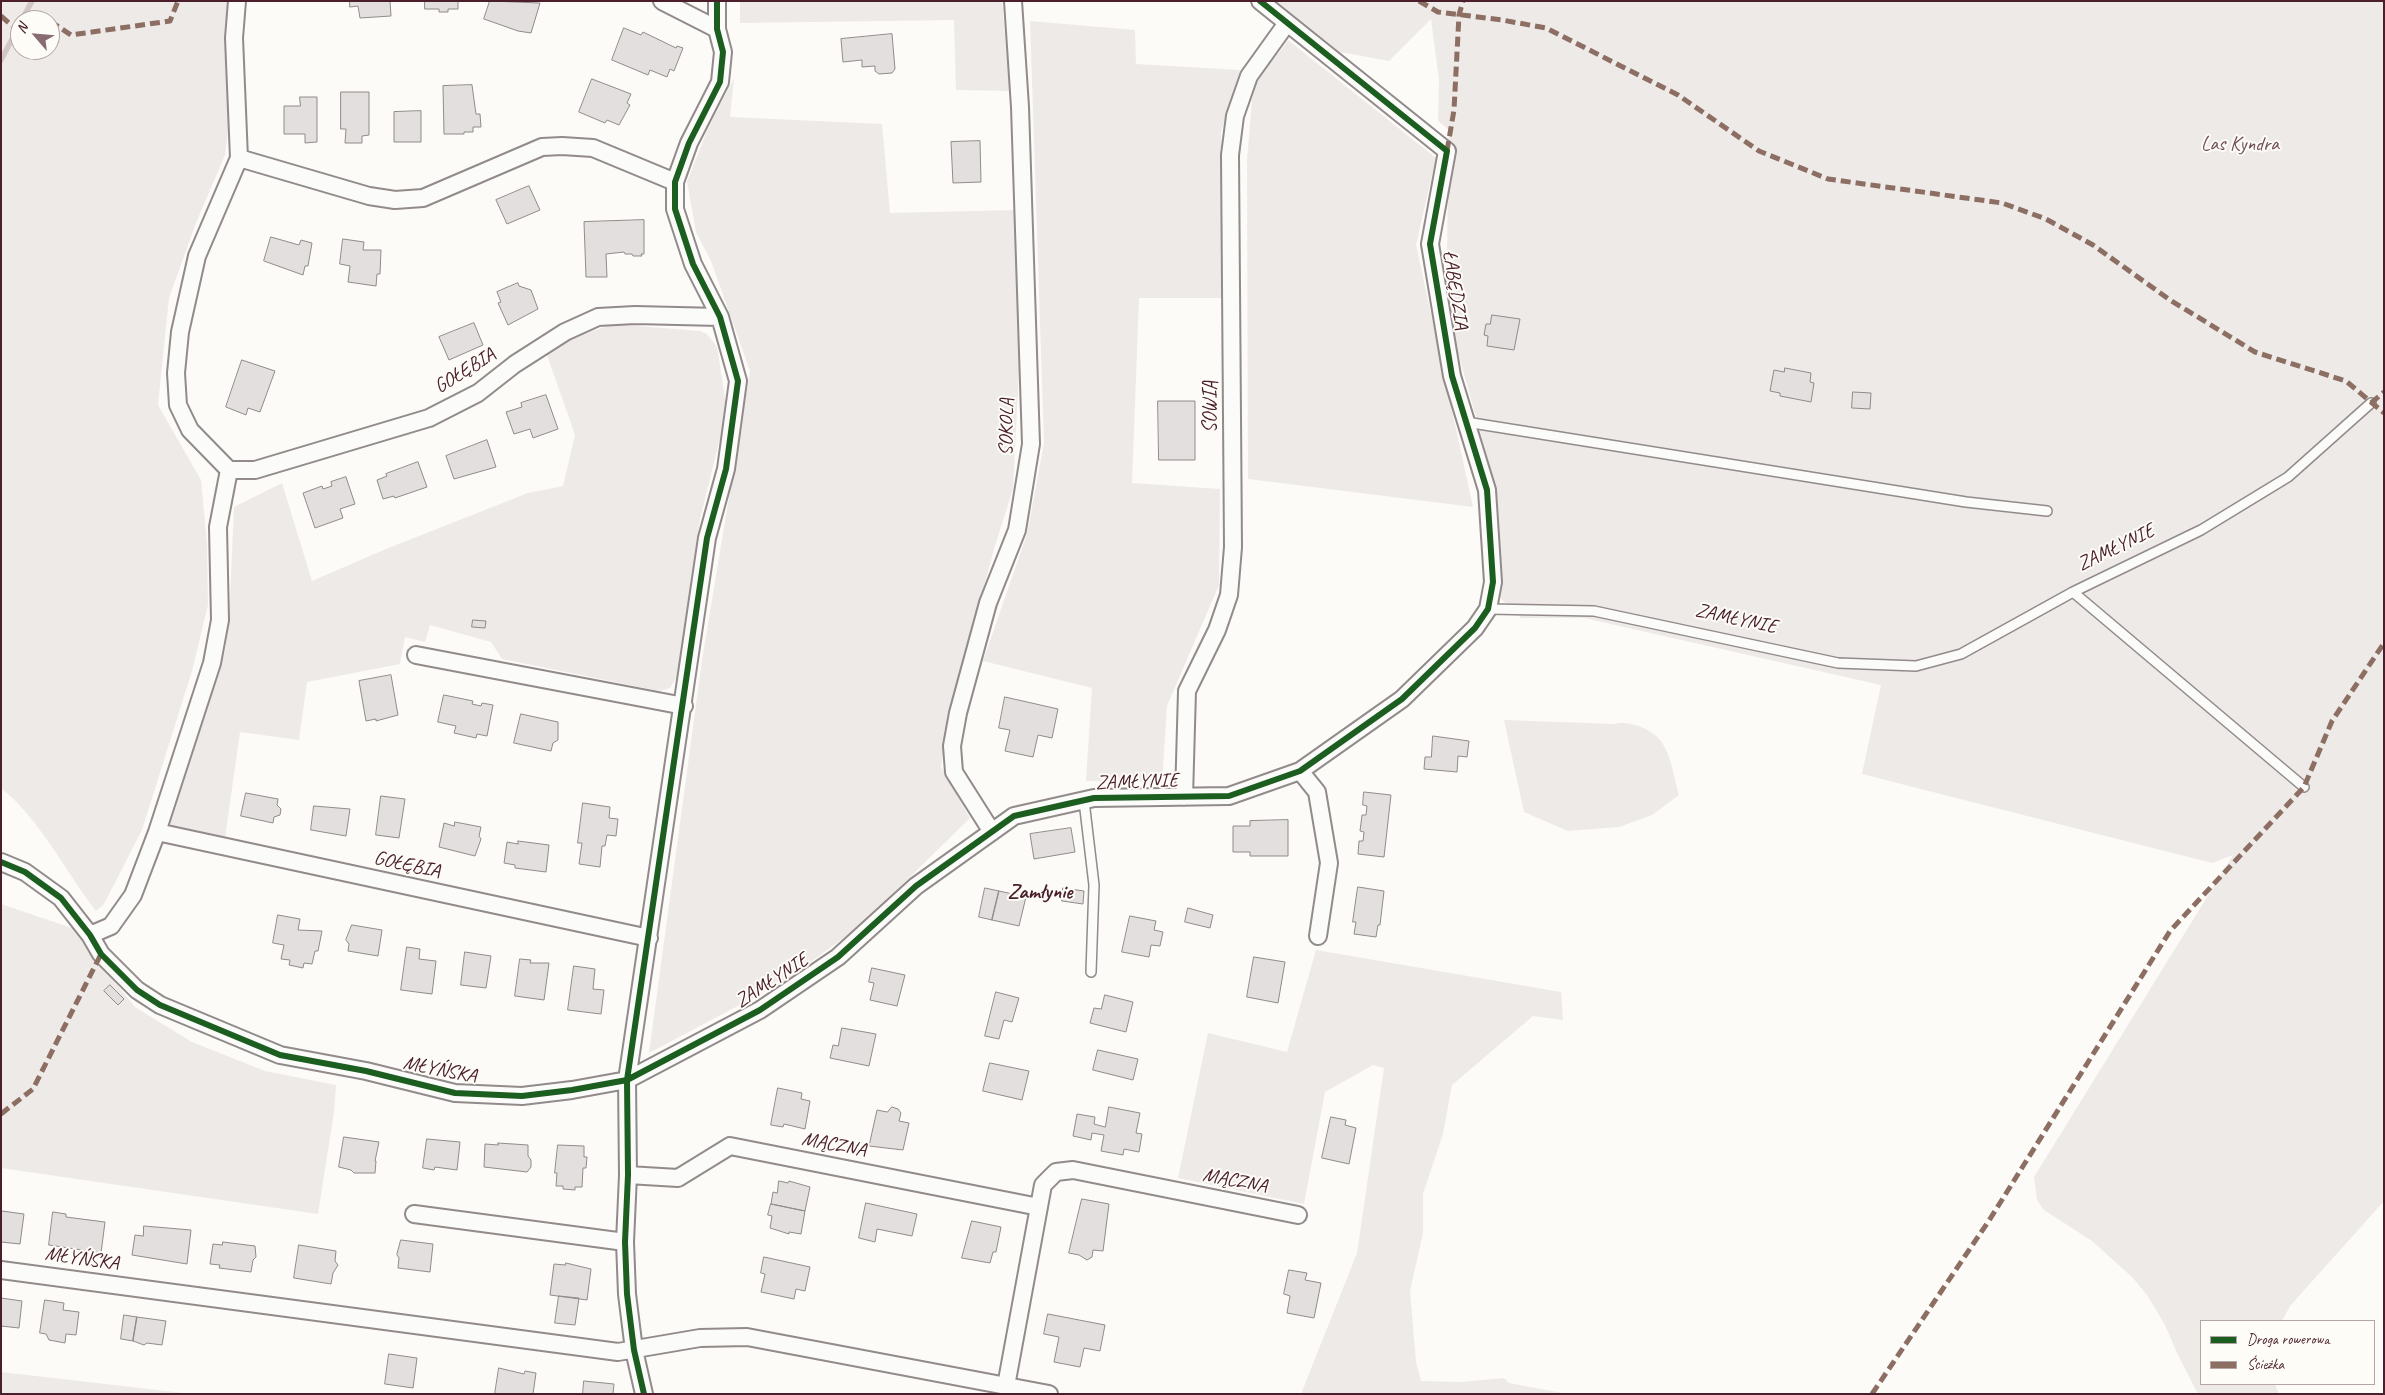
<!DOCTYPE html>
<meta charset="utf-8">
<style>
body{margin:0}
#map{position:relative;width:2385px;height:1395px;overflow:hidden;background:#fcfbf8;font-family:Caveat,sans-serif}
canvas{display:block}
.frame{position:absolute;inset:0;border:2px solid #4a1f2b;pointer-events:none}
.legend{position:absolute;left:2200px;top:1320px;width:175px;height:65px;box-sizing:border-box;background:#fdfcf7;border:1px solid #b5a4a5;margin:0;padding:6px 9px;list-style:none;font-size:15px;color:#4a1f2b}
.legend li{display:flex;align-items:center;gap:10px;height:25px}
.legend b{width:25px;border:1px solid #b5a4a5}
.north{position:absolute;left:10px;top:10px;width:50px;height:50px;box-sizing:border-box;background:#fdfcf7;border:1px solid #b5a4a5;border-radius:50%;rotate:297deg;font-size:14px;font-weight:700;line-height:20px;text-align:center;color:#4a1f2b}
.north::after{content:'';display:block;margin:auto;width:18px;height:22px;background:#886c73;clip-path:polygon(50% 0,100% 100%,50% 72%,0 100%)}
</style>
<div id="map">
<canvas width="2385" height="1395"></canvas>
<div class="frame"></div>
<ul class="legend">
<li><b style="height:6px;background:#1b5e20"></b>Droga rowerowa</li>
<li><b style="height:6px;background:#8d6e63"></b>Ścieżka</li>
</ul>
<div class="north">N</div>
</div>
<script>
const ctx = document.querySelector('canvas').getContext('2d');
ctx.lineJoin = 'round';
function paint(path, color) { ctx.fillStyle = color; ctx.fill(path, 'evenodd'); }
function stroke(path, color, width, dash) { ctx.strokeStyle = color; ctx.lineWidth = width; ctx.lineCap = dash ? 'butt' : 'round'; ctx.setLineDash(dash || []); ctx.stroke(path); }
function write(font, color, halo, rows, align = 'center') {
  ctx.font = font + ' Caveat,sans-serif'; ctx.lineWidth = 4; ctx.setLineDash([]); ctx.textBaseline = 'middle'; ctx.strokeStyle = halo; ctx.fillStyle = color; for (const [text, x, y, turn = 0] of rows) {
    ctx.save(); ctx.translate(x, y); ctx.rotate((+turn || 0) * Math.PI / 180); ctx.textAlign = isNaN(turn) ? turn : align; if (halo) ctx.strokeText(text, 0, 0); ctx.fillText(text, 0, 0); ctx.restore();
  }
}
const green = new Path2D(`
 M 1,1 L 229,1 L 225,29 L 230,115 L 225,155 L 196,223 L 169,298 L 158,405 L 201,480 L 207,544 L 208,605 L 192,671 L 142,830 L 104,904 L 96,911 C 65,871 40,819 1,788 ZM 20,20 L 50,20 L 50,50 L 20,50 Z
 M 740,1 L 1002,1 L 1010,91 L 956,90 L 954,20 L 740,23 Z
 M 1276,1 L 2384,1 L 2384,1201 L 2290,1306 L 2282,1321 L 2201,1321 L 2201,1384 L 2275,1384 L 2279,1394 L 2198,1394 L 2177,1353 L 2165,1325 L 2147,1295 L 2133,1278 L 2092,1241 L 2044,1210 L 2037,1200 L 2034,1177 L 2233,855 L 2212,863 L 1862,774 L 1881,685 L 1584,618 L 1521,618 L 1498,596 L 1496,488 L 1446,310 L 1449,130 L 1438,121 L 1439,80 L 1431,19 L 1389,61 L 1340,52 Z
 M 1030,21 L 1135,30 L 1136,64 L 1240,70 L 1221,132 L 1222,298 L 1139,298 L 1132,483 L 1220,489 L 1219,585 L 1167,706 L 1162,782 L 1086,781 L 1092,688 L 983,661 L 1027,534 L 1044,443 Z
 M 1288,40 L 1436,158 L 1416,245 L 1473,507 L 1248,479 L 1247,161 L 1252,100 L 1263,57 L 1278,54 Z
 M 734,78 L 730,117 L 882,124 L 890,213 L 1016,210 L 1019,368 L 1013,489 L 994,549 L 946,732 L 941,767 L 970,818 L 861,925 L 785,981 L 649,1053 L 702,660 L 750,371 L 711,261 L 696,232 L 687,182 L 707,131 Z
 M 613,324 L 700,331 L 707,334 L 717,347 L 727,410 L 700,519 L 678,675 L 670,688 L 659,691 L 502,659 L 491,642 L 430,625 L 425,642 L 405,637 L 400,664 L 307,682 L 299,740 L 240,732 L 225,838 L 179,831 L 170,824 L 225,651 L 229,622 L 234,507 L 282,483 L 312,581 L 386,549 L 528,493 L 563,486 L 575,435 L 546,352 L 578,336 Z
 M 1504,720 L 1614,724 C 1630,720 1656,730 1664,746 C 1672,760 1674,779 1679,795 L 1652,815 L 1619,827 L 1568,831 L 1524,812 Z
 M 1,904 L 72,928 L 135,1007 L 192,1042 L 265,1071 L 336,1085 L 334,1112 L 318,1214 L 1,1168 Z
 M 1316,950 L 1561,992 L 1563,1020 L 1533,1016 L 1452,1085 L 1443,1134 L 1423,1194 L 1423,1233 L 1410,1291 L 1416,1362 L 1421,1381 L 1460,1382 L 1504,1378 L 1509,1383 L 1568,1394 L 1301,1394 L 1357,1253 L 1384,1068 L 1373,1065 L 1325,1092 L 1304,1204 L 1178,1178 L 1208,1033 L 1287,1052 Z
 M 1,1372 L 192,1394 L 1,1394 Z`);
const stream = new Path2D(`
 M 22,20 L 32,1
 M 1,60 L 20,24`);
const building = new Path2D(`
 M 350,1 L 390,1 L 391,16 L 360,18 L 358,6 L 350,7 Z
 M 425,1 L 458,1 L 458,9 L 448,9 L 448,12 L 439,12 L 439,9 L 425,9 Z
 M 490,1 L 540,3 L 531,33 L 518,31 L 484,19 Z
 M 624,28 L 641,35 L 643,32 L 676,48 L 677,46 L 683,48 L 674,71 L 670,69 L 667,77 L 650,70 L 648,75 L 612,60 Z
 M 892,34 L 895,69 L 892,73 L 879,74 L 875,71 L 875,66 L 862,67 L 862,60 L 843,62 L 841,39 Z
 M 592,79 L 631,94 L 627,103 L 630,105 L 619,125 L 607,120 L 605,123 L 579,112 Z
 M 472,85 L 476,114 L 480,114 L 481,127 L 473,127 L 473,132 L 464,132 L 464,134 L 444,134 L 443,86 Z
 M 341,92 L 369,92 L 369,135 L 362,136 L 362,143 L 345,143 L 346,129 L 341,129 Z
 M 300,97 L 317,97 L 317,142 L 305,143 L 305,134 L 284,134 L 284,106 L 300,106 Z
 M 421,111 L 421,142 L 394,142 L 394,112 Z
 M 980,141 L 981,182 L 953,183 L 951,142 Z
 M 529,186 L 540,210 L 507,224 L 496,200 Z
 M 644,220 L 644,254 L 641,254 L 642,256 L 633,256 L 632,254 L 625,254 L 624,252 L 606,254 L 607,277 L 586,277 L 584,222 Z
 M 271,237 L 299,245 L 301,240 L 312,243 L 308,266 L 305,266 L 303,275 L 264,261 Z
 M 343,239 L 364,242 L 363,250 L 381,250 L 380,274 L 377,274 L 376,286 L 348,282 L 350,266 L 340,264 Z
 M 518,283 L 519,286 L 531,290 L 538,309 L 508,325 L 498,303 L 501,302 L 497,292 Z
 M 1492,315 L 1520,319 L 1514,350 L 1487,346 L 1488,336 L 1484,335 L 1486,324 L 1490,324 Z
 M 474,323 L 483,345 L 449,360 L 439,337 Z
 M 242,360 L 275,371 L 260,412 L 248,408 L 246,415 L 226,407 Z
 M 1785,368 L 1811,373 L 1810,382 L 1814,383 L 1811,402 L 1780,396 L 1780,393 L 1770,391 L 1774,370 L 1784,372 Z
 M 1853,392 L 1871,393 L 1870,409 L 1852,408 Z
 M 546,395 L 558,429 L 533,438 L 530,429 L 514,434 L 506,412 L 522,407 L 521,403 Z
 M 1158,401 L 1195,401 L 1195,460 L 1159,460 Z
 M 487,440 L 496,467 L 454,479 L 446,456 Z
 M 418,462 L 427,487 L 395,498 L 394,496 L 383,499 L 377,480 L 387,476 L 386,474 Z
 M 346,477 L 355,504 L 340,509 L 343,518 L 315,528 L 303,493 L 322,486 L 323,489 L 332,486 L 331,482 Z
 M 473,620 L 486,621 L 485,628 L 472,627 Z
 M 391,675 L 398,715 L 376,721 L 376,719 L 366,721 L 359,681 Z
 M 444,695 L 473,701 L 472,704 L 481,706 L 482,703 L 493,705 L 487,736 L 477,734 L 476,738 L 454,733 L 456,726 L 438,722 Z
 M 1005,697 L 1058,709 L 1052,738 L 1038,735 L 1033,757 L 1005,751 L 1010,730 L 999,728 Z
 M 521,714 L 558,722 L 558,740 L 553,743 L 551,751 L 514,743 Z
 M 1433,736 L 1469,741 L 1467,757 L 1458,756 L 1457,772 L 1424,769 L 1425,757 L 1431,757 Z
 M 1364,792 L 1391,795 L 1384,857 L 1358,854 L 1359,841 L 1363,841 L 1364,832 L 1360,831 L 1362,815 L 1366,815 L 1367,806 L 1363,805 Z
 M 246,793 L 278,799 L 277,805 L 281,809 L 280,815 L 274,817 L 273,823 L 241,816 Z
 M 381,796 L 405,799 L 399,838 L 376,835 Z
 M 583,803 L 610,807 L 609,818 L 618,819 L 616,836 L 607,835 L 605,846 L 602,846 L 600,867 L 579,864 L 582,843 L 578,843 Z
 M 314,806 L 350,809 L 346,836 L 311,830 Z
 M 1288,820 L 1288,856 L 1250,856 L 1250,852 L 1233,852 L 1233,826 L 1250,826 L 1250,821 Z
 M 455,822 L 481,827 L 479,836 L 481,839 L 475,856 L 439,847 L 444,823 L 454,826 Z
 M 1071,828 L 1075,852 L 1034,859 L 1030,834 Z
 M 518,841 L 549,845 L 546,872 L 515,868 L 515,865 L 504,863 L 507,842 L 518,844 Z
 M 1358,887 L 1384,891 L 1380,925 L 1378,925 L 1376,937 L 1354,934 L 1356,922 L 1353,922 Z
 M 985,888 L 999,891 L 992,920 L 979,917 Z
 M 1063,888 L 1084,891 L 1083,904 L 1062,901 Z
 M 999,891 L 1026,897 L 1019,926 L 992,920 Z
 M 1188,908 L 1213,915 L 1210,928 L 1185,922 Z
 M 278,915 L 300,919 L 298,930 L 322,931 L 318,951 L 315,951 L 312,964 L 304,963 L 303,968 L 289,965 L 290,960 L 281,959 L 284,945 L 273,943 Z
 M 1130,916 L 1156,921 L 1154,930 L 1163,932 L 1160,946 L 1151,945 L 1149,957 L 1122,952 Z
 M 352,925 L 382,930 L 378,956 L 348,951 L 349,944 L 346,940 Z
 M 407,947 L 420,949 L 419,959 L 436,961 L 432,994 L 401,990 Z
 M 465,952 L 491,956 L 486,988 L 461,985 Z
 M 1254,957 L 1285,962 L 1278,1003 L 1247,997 Z
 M 520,959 L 531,960 L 530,963 L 549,963 L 544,1000 L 515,996 Z
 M 574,966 L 595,969 L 593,989 L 604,990 L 601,1014 L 568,1010 Z
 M 872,968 L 905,975 L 897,1006 L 870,1000 L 874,983 L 869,982 Z
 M 110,985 L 124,999 L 118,1005 L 104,991 Z
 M 996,992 L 1019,998 L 1012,1022 L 1004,1020 L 999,1039 L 985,1036 Z
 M 1105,995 L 1133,1002 L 1126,1032 L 1090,1023 L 1094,1008 L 1101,1009 Z
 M 842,1028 L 876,1034 L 869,1066 L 830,1058 L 833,1045 L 838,1046 Z
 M 1098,1050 L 1138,1059 L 1133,1080 L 1093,1070 Z
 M 990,1063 L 1029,1071 L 1022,1100 L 983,1091 Z
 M 778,1088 L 802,1093 L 801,1099 L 810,1101 L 805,1129 L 784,1124 L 783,1127 L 771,1125 Z
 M 892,1107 L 898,1109 L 901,1113 L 899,1121 L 909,1123 L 903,1150 L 869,1146 L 877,1110 L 887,1112 Z
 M 1109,1107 L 1140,1113 L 1136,1133 L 1142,1134 L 1139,1152 L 1124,1149 L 1123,1155 L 1101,1151 L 1104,1135 L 1092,1133 L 1091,1140 L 1073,1136 L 1077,1114 L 1095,1117 L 1094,1124 L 1105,1127 Z
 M 1331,1117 L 1346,1120 L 1345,1125 L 1356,1128 L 1349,1164 L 1322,1158 Z
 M 344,1137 L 379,1142 L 375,1161 L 376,1161 L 375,1173 L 354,1173 L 351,1170 L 339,1167 Z
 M 427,1139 L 460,1142 L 457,1170 L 435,1167 L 434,1170 L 423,1168 Z
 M 498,1143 L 528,1145 L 528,1156 L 531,1160 L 531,1167 L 527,1172 L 484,1167 L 485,1144 L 498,1145 Z
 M 558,1145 L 584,1146 L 584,1157 L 587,1157 L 586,1168 L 583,1168 L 582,1187 L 575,1187 L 575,1190 L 563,1189 L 563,1186 L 556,1186 L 557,1173 L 555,1173 Z
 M 779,1181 L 788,1183 L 789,1181 L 810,1187 L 805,1211 L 771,1204 L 773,1192 L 777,1193 Z
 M 1082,1199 L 1109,1204 L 1103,1251 L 1093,1250 L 1092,1257 L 1087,1260 L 1079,1255 L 1069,1253 Z
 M 866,1203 L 917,1214 L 912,1236 L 877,1229 L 875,1242 L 859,1238 Z
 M 771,1204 L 805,1211 L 801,1234 L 789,1232 L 789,1234 L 770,1228 L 772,1216 L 768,1215 Z
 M 2,1211 L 24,1214 L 20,1244 L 1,1242 Z
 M 53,1212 L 66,1214 L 66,1217 L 105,1222 L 101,1253 L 49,1245 Z
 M 972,1221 L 1001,1227 L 996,1252 L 993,1252 L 990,1263 L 962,1258 Z
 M 144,1226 L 191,1230 L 187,1264 L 132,1255 L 135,1235 L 143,1236 Z
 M 401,1240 L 433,1244 L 430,1272 L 398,1268 L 399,1258 L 397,1255 Z
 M 223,1242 L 255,1246 L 256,1257 L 253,1260 L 251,1272 L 219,1268 L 220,1265 L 210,1264 L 213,1244 L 222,1245 Z
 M 299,1245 L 336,1251 L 335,1261 L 338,1265 L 333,1273 L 331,1284 L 294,1278 Z
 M 764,1257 L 810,1267 L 805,1291 L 796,1289 L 794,1299 L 761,1292 L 765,1274 L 761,1273 Z
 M 566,1263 L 591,1269 L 587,1300 L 550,1295 L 554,1264 L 565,1265 Z
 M 1289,1270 L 1307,1273 L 1305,1280 L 1321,1283 L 1314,1318 L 1287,1313 L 1290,1296 L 1284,1294 Z
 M 559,1296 L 579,1298 L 575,1325 L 555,1323 Z
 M 1,1298 L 22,1301 L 19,1328 L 1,1326 Z
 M 45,1300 L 64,1303 L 63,1310 L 79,1312 L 76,1335 L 66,1334 L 65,1343 L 49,1340 L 46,1334 L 40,1333 Z
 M 1048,1314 L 1105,1325 L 1100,1351 L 1084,1348 L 1080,1367 L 1054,1362 L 1059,1337 L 1044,1334 Z
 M 124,1315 L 137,1317 L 133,1341 L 121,1339 Z
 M 137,1317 L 166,1321 L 162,1345 L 147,1343 L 144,1345 L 133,1341 Z
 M 389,1354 L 417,1358 L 413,1388 L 385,1384 Z
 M 499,1368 L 524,1374 L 525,1371 L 536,1373 L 533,1394 L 495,1394 Z
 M 584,1381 L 614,1384 L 613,1394 L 583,1394 Z`);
const service = new Path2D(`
 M 1466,422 L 1966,502 L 2047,511
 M 2073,592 L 2304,787
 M 1488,609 L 1594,611 L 1838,663 L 1916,666 L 1961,654 L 2073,592 L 2201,530 L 2288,477 L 2371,403
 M 1084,801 L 1094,885 L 1091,972`);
const minor = new Path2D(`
 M 662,1 L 717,29
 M 239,158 L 369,196 L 395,200 L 423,198 L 542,147 L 562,146 L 593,148 L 675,182
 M 229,470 L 255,470 L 429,418 L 478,393 L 515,364 L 565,332 L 598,317 L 635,315 L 720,317
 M 416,655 L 684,706
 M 1300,771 L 1317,792 L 1329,863 L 1318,936
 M 1184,797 L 1187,691 L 1217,630 L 1229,595 L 1233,547 L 1230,155 L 1235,116 L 1249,76 L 1287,23
 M 157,832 L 649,938
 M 992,832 L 954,772 L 952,746 L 958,713 L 988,603 L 1017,530 L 1031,444 L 1020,107 L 1013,1
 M 1,862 L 25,872 L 61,898 L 90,935 L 101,954 L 137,990 L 160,1005 L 280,1055 L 366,1071 L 455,1093 L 522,1096 L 572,1090 L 627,1080 L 760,1010 L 838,957 L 916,886 L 1014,816 L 1094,798 L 1229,796 L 1300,771 L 1402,699 L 1475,628 L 1488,609 L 1493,582 L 1487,490 L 1452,376 L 1430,244 L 1447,151 L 1260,1
 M 90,935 L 111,926 L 133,895 L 157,832 L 212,663 L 220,620 L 218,527 L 229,470 L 190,430 L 178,405 L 176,373 L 180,332 L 197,256 L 239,158 L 234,38 L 237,1
 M 628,1175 L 678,1178 L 730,1146 L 1039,1207
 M 414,1214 L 625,1242
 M 1,1270 L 618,1352 L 700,1338 L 747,1337 L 1049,1394
 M 1006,1386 L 1043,1185 L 1056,1172 L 1073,1170 L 1298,1215
 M 644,1394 L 634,1350 L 627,1294 L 625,1242 L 628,1175 L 627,1080 L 707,538 L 726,469 L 738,381 L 720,317 L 693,264 L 675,209 L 675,182 L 689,143 L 720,82 L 723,52 L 717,29 L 717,1`);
const quiet = new Path2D(`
 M 1419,1 L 1438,12 L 1502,20 L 1546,28 L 1678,95 L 1759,151 L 1828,179 L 2002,203 L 2046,219 L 2093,245 L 2170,300 L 2255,352 L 2346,381 L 2384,413
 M 1,16 L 17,30 L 20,28
 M 32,20 L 45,18 L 48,20
 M 50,21 L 71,35 L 170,21 L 178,1
 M 1447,151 L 1454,110 L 1459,15 L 1463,1
 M 2371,403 L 2384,392
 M 1,1114 L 33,1089 L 101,954
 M 1872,1394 L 1990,1219 L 2170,931 L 2304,787 L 2332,721 L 2384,643`);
const cycleway = new Path2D(`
 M 1,862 L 25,872 L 61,898 L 90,935 L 101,954 L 137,990 L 160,1005 L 280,1055 L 366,1071 L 455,1093 L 522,1096 L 572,1090 L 627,1080 L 760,1010 L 838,957 L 916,886 L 1014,816 L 1094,798 L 1229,796 L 1300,771 L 1402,699 L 1475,628 L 1488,609 L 1493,582 L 1487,490 L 1452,376 L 1430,244 L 1447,151 L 1260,1
 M 644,1394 L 634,1350 L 627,1294 L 625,1242 L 628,1175 L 627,1080 L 707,538 L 726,469 L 738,381 L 720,317 L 693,264 L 675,209 L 675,182 L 689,143 L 720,82 L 723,52 L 717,29 L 717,1`);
const parkNames = [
 ["Las Kyndra",2240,145]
];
const streetNames = [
 ["ŁABĘDZIA",1455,290,81],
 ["GOŁĘBIA",465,371,-32],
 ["SOWIA",1211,407,-90],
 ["SOKOLA",1007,427,-89],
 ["ZAMŁYNIE",2116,548,-26],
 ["ZAMŁYNIE",1736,619,12],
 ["ZAMŁYNIE",1137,782,-2],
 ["GOŁĘBIA",407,865,12],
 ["ZAMŁYNIE",772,981,-33],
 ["MŁYŃSKA",440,1070,11],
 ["MĄCZNA",834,1145,11],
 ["MĄCZNA",1235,1181,11],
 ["MŁYŃSKA",82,1259,8]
];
const neighbourhoodNames = [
 ["Zamłynie",1040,892]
];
paint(green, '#eeeae8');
stroke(stream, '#d2c7c6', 5.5);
paint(building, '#e2dfde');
stroke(building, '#928a8b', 1);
stroke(service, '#928a8b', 12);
stroke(minor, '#928a8b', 20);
stroke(service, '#fbfbf9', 9);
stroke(minor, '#fbfbf9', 16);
stroke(quiet, '#8d6e63', 5, [10, 5]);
stroke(cycleway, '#1b5e20', 6);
write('20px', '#704e57', '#fdfcf7', parkNames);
write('20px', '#4a1f2b', '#fdfcf7', streetNames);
write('bold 21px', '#4a1f2b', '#fdfcf7', neighbourhoodNames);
</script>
